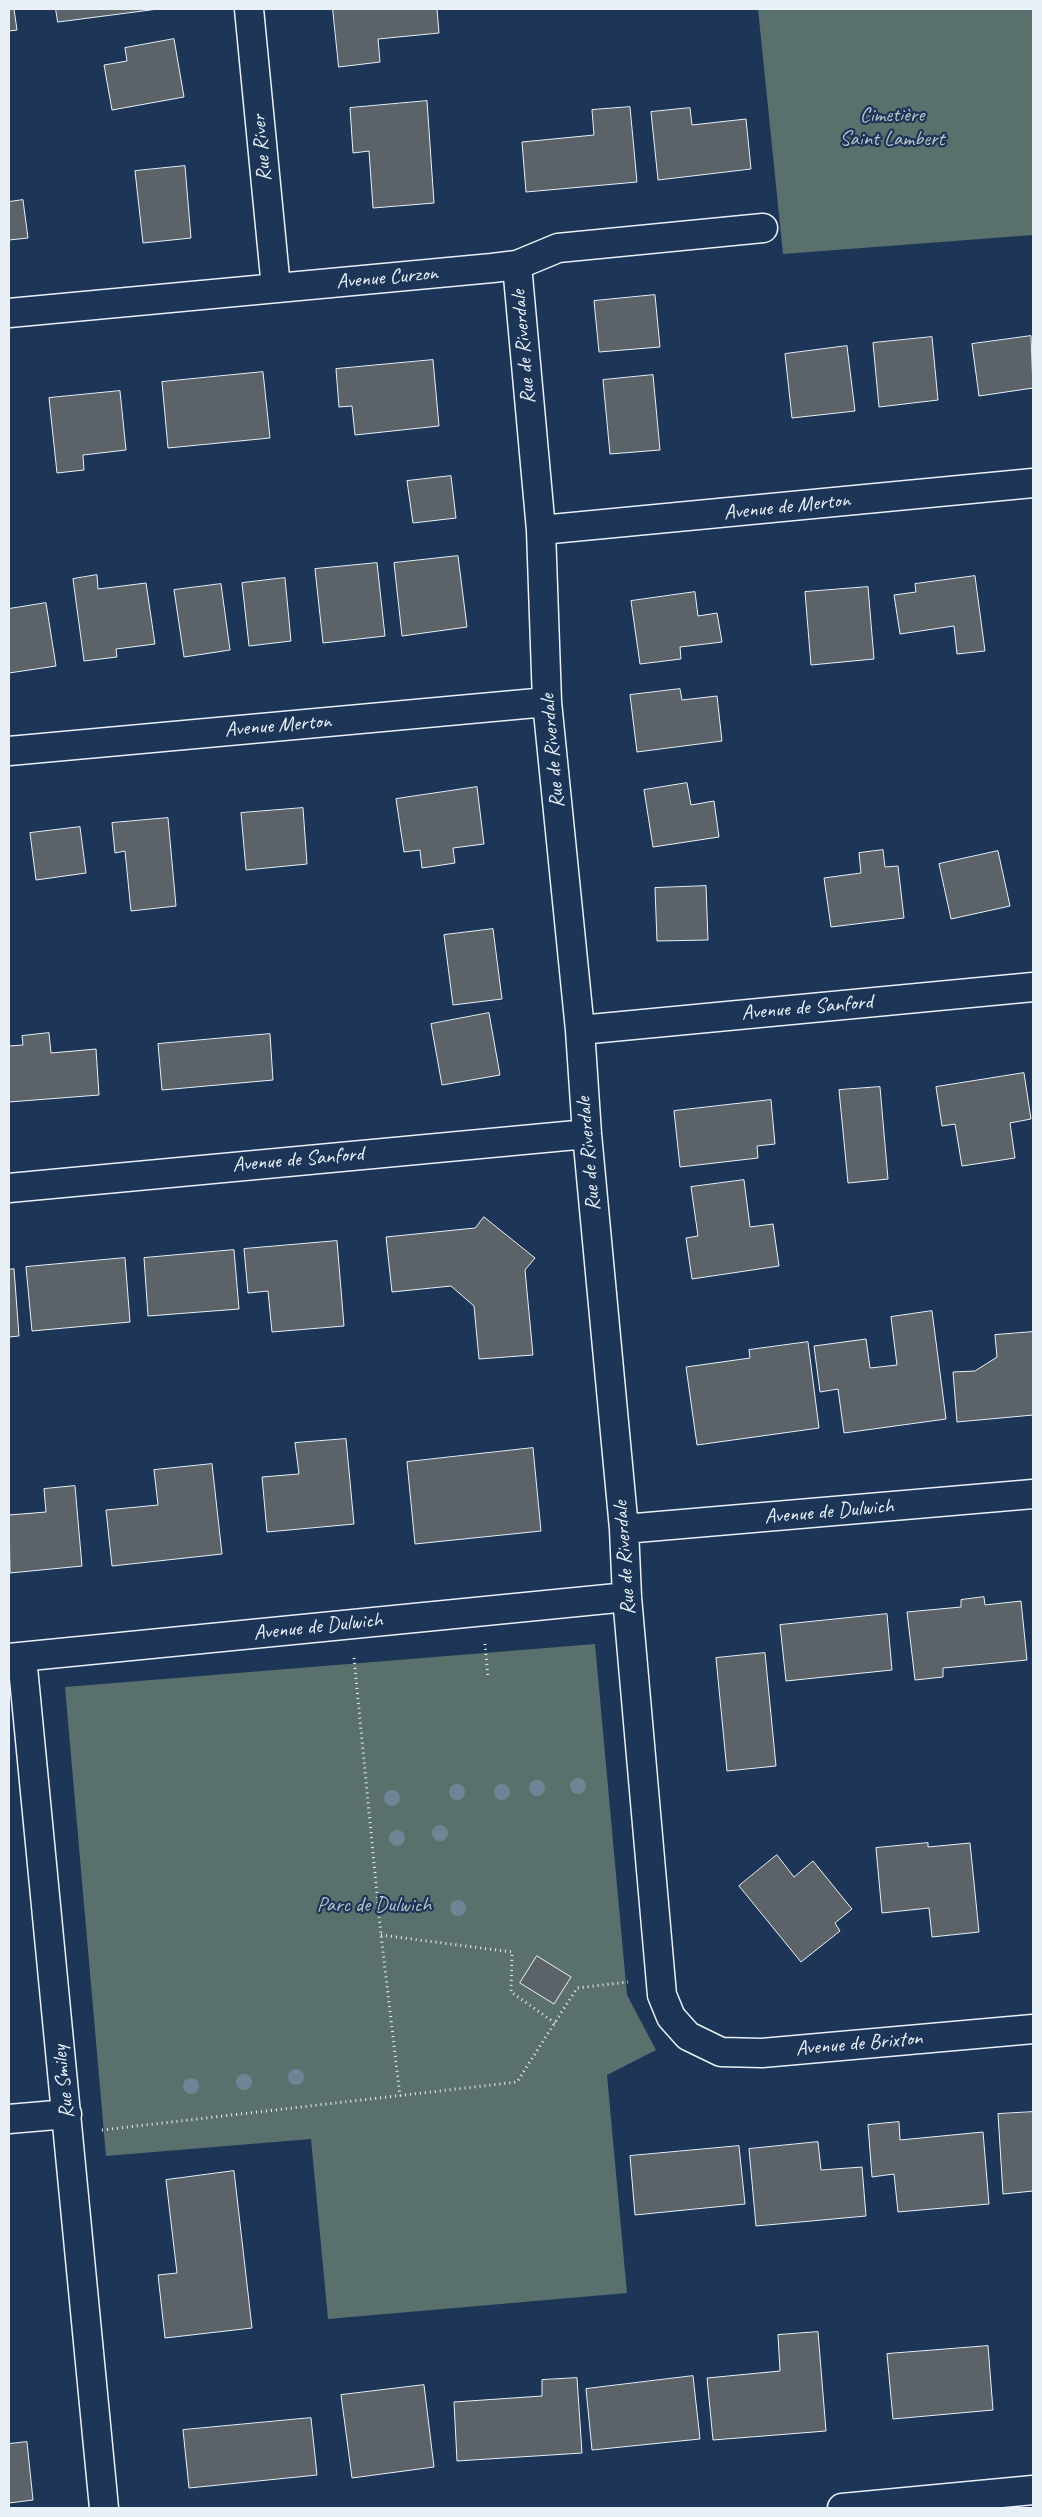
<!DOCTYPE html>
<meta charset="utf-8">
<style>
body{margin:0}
#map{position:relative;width:1042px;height:2517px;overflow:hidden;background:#1d3557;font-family:Caveat,sans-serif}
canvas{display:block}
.frame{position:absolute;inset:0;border:10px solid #e8f1f8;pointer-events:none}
</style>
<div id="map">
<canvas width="1042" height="2517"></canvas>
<div class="frame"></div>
</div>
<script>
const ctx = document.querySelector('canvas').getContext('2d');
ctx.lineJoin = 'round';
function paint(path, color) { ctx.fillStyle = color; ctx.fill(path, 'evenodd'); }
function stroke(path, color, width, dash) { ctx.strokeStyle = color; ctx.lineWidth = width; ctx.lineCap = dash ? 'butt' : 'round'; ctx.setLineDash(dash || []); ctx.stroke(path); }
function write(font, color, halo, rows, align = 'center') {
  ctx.font = font + ' Caveat,sans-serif'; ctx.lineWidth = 4.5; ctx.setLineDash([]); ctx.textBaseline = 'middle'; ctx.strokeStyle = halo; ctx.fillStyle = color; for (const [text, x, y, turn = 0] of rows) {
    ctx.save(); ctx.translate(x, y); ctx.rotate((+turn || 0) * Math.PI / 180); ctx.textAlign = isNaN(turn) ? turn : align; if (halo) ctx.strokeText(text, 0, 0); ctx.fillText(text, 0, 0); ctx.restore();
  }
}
const green = new Path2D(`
 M 758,9 L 1033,9 L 1033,235 L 783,254 Z
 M 595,1644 L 627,1995 L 656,2050 L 607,2075 L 627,2293 L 328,2319 L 311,2139 L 106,2156 L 65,1687 Z`);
const building = new Path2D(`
 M 9,9 L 14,9 L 17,30 L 9,31 Z
 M 56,9 L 158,9 L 58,22 Z
 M 333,9 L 437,9 L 439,33 L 378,39 L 380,62 L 339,67 Z
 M 174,39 L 184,97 L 112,110 L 104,65 L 127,61 L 125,48 Z
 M 427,101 L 434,203 L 373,208 L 369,151 L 353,153 L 350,108 Z
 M 630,107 L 637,182 L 526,192 L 522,142 L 594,135 L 592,110 Z
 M 690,108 L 692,125 L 746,119 L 751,169 L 658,180 L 651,112 Z
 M 185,166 L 191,238 L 143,243 L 135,171 Z
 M 23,200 L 28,238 L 9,240 L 9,202 Z
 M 655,295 L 660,347 L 599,352 L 594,301 Z
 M 1031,336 L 1033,388 L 979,396 L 972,344 Z
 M 932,337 L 938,400 L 879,407 L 873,343 Z
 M 847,346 L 855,411 L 792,418 L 785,354 Z
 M 433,360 L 439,426 L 355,435 L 352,406 L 339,407 L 336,369 Z
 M 263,372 L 270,438 L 168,448 L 162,382 Z
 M 653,375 L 660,450 L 610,454 L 603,380 Z
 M 120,391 L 126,450 L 83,455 L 84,470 L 57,473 L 49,398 Z
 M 451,476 L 456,518 L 413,523 L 407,481 Z
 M 458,556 L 467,627 L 402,636 L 394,563 Z
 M 377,563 L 385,636 L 323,643 L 315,569 Z
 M 97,575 L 98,589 L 146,583 L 155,644 L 116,649 L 117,657 L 84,661 L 73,579 Z
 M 975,576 L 985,651 L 957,654 L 954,626 L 900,634 L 894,595 L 916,592 L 915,584 Z
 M 285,578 L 291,641 L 249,646 L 242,583 Z
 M 221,584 L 230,650 L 184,657 L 174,590 Z
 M 868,587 L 874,659 L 811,665 L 805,592 Z
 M 695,592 L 698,616 L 717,613 L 722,642 L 680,647 L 681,659 L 640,664 L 631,601 Z
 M 46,603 L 56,666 L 9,673 L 9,609 Z
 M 680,689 L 682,700 L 717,696 L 722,741 L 637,752 L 630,695 Z
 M 687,783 L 691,805 L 714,801 L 719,837 L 653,847 L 644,790 Z
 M 477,787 L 484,844 L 453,848 L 455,863 L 422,868 L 420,850 L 404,852 L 396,799 Z
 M 303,808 L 307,864 L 246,870 L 241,813 Z
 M 168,818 L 176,906 L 131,911 L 125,851 L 115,853 L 112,823 Z
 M 80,827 L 86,873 L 36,880 L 30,833 Z
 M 883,850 L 885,867 L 898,866 L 904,918 L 831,927 L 824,878 L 861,873 L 859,853 Z
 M 998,851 L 1010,906 L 951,919 L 939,864 Z
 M 706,886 L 708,940 L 657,941 L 655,888 Z
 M 493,929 L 502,999 L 453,1005 L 444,935 Z
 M 489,1013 L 500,1075 L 442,1085 L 431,1024 Z
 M 49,1033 L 51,1053 L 96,1049 L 99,1095 L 9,1102 L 9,1046 L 23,1045 L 22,1036 Z
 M 270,1034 L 273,1080 L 162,1090 L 158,1044 Z
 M 1024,1073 L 1031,1119 L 1010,1123 L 1015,1158 L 962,1166 L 955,1124 L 942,1126 L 936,1087 Z
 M 880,1087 L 888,1179 L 848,1183 L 839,1090 Z
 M 771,1100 L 775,1144 L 757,1146 L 758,1158 L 680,1167 L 674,1111 Z
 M 744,1180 L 750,1227 L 773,1224 L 779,1266 L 692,1279 L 686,1238 L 698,1236 L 691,1187 Z
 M 484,1217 L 535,1258 L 525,1270 L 533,1355 L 479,1359 L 474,1306 L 451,1286 L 392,1292 L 386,1237 L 475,1228 Z
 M 337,1241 L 344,1326 L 272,1332 L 268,1291 L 248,1293 L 244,1249 Z
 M 234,1250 L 239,1309 L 148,1316 L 144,1258 Z
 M 125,1258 L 130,1322 L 32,1331 L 26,1267 Z
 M 14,1269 L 19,1336 L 9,1337 L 9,1270 Z
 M 932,1311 L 946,1419 L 844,1433 L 838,1389 L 820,1392 L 814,1346 L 866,1339 L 870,1368 L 897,1365 L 891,1317 Z
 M 1033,1332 L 1033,1415 L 957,1422 L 953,1372 L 975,1371 L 997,1357 L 995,1335 Z
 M 808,1342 L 819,1428 L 697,1445 L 686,1367 L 750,1358 L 749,1350 Z
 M 346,1439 L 354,1524 L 267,1532 L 262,1477 L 299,1474 L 295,1443 Z
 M 533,1448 L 541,1531 L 415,1544 L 407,1462 Z
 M 212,1464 L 222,1554 L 112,1566 L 106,1510 L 158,1505 L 154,1470 Z
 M 75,1486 L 82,1566 L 10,1573 L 9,1515 L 46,1512 L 44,1489 Z
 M 984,1597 L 985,1605 L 1021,1601 L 1027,1660 L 943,1668 L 943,1677 L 915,1680 L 907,1612 L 961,1607 L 961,1600 Z
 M 887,1614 L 892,1670 L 786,1681 L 780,1625 Z
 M 765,1653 L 776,1766 L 727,1771 L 716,1658 Z
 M 928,1843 L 928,1847 L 970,1843 L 979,1932 L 932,1937 L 929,1908 L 882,1913 L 876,1848 Z
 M 777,1855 L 794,1877 L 813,1861 L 852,1909 L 835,1923 L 840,1931 L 801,1962 L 739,1886 Z
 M 537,1956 L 571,1977 L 554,2004 L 520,1983 Z
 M 1033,2112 L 1033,2191 L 1003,2194 L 998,2114 Z
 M 899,2122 L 900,2140 L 983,2132 L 989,2204 L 898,2212 L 894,2174 L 872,2177 L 868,2125 Z
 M 818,2142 L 821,2170 L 862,2167 L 866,2216 L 756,2226 L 749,2149 Z
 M 739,2146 L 745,2204 L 635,2215 L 630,2156 Z
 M 234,2171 L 252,2328 L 165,2338 L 158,2275 L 177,2273 L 166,2180 Z
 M 818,2332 L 826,2431 L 713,2440 L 707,2378 L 780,2371 L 778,2335 Z
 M 988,2346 L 993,2410 L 893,2419 L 887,2354 Z
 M 693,2376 L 700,2439 L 592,2450 L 586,2389 Z
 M 577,2378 L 582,2453 L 457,2461 L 454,2402 L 542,2396 L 542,2380 Z
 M 424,2385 L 434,2467 L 352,2478 L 341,2395 Z
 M 311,2418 L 317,2475 L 189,2488 L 183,2430 Z
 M 27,2442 L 33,2500 L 9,2503 L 9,2444 Z`);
const path = new Path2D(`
 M 485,1644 L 488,1677
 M 354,1658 L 381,1935 L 400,2096
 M 381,1935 L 512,1952 L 511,1992 L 555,2023
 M 102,2130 L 517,2082 L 577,1988 L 628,1982`);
const minor = new Path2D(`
 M 249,9 L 276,288
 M 517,265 L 541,530 L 547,702 L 580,1030 L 587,1134 L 624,1529 L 627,1597 L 662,1995 L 671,2017 L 688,2036 L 721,2052 L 762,2053 L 1033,2029
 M 9,313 L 492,268 L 517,265 L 558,248 L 763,228
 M 541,530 L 1033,483
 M 9,751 L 547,702
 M 580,1030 L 1033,987
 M 9,1188 L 587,1134
 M 624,1529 L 1033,1494
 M 22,1657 L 104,2508
 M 9,1658 L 627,1597
 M 9,2119 L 67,2114
 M 842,2508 L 1033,2490`);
const trees = [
 [578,1786],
 [537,1788],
 [457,1792],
 [502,1792],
 [392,1798],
 [440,1833],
 [397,1838],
 [458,1908],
 [296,2077],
 [244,2082],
 [191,2086]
];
const parkNames = [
 ["Cimetière",892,115],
 ["Saint Lambert",892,139],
 ["Parc de Dulwich",374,1905]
];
const streetNames = [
 ["Rue River",262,148,-95],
 ["Avenue Curzon",387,278,-5],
 ["Rue de Riverdale",524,347,-95],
 ["Avenue de Merton",787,507,-6],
 ["Avenue Merton",278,726,-5],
 ["Rue de Riverdale",553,751,-95],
 ["Avenue de Sanford",807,1008,-5],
 ["Rue de Riverdale",589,1154,-95],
 ["Avenue de Sanford",298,1160,-5],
 ["Avenue de Dulwich",829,1512,-5],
 ["Rue de Riverdale",625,1558,-94],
 ["Avenue de Dulwich",318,1627,-6],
 ["Avenue de Brixton",859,2044,-5],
 ["Rue Smiley",64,2082,-96]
];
paint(green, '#5a706c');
paint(building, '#5c6368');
stroke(building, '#e8f1f8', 1);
stroke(minor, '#e8f1f8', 31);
stroke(path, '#e8f1f8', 3, [1, 4]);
stroke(minor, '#1d3557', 28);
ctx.fillStyle = '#718495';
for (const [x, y] of trees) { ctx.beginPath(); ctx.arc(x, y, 8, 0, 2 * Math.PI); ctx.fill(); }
write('21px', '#b6c4c7', '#1d3557', parkNames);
write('21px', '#e8f1f8', '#1d3557', streetNames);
</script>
